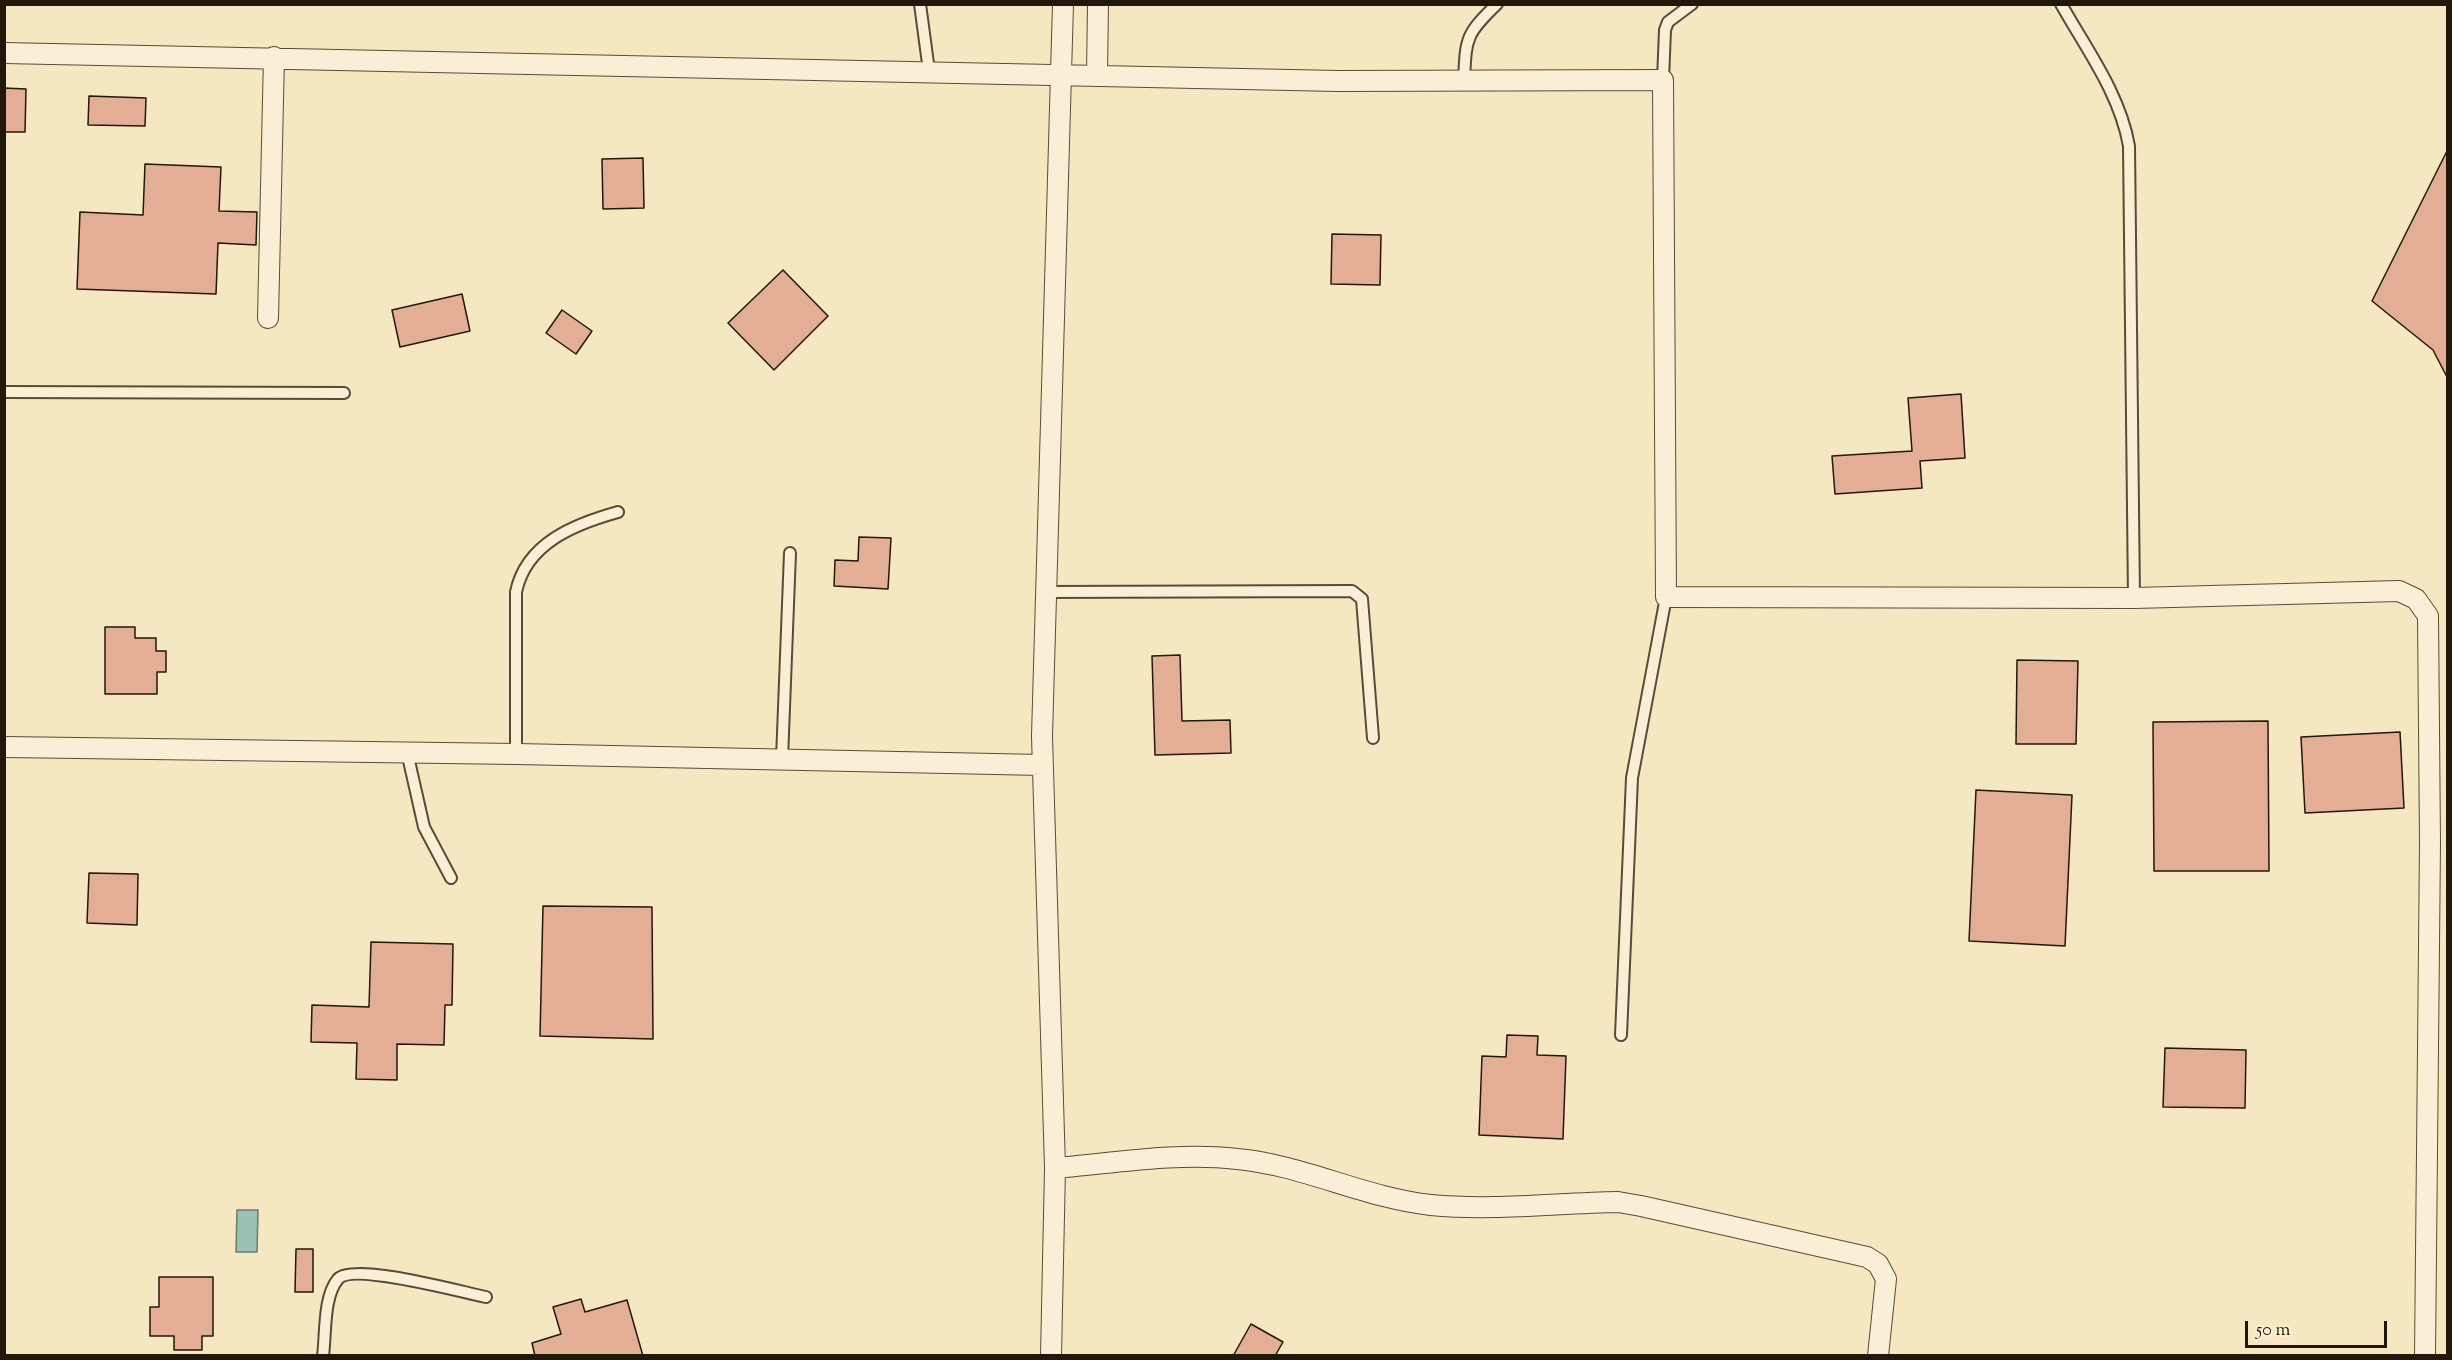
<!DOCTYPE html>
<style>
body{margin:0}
#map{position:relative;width:2452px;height:1360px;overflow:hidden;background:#f5e7c0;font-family:"Sorts Mill Goudy",serif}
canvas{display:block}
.frame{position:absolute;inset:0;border:6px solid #22180a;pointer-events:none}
.scale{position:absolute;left:2245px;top:1321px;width:142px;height:27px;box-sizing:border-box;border:3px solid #22180a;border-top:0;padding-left:8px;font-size:18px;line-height:21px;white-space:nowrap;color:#22180a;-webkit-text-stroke:4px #f8efd6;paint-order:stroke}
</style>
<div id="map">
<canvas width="2452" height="1360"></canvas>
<div class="frame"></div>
<div class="scale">50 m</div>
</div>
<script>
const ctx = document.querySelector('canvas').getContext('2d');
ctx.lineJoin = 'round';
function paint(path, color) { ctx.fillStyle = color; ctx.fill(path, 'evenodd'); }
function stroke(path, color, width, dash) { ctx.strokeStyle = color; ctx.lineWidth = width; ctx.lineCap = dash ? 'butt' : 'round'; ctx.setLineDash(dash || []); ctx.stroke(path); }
const water = new Path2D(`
 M 237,1210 L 258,1210 L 257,1252 L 236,1252 Z`);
const building = new Path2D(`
 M 4,88 L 26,89 L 25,132 L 4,132 Z
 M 89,96 L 146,98 L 145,126 L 88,125 Z
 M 2448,149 L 2448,379 L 2433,350 L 2372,301 Z
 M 643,158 L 644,208 L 603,209 L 602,159 Z
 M 145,164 L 221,167 L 219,211 L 257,212 L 256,245 L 218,243 L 216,294 L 77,289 L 80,212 L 143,215 Z
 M 1332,234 L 1381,235 L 1380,285 L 1331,284 Z
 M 783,270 L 828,316 L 774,370 L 728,323 Z
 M 462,294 L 470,331 L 400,347 L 392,310 Z
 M 562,310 L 592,331 L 576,354 L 546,333 Z
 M 1961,394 L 1965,458 L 1920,461 L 1922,488 L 1835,494 L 1832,456 L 1912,451 L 1908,398 Z
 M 859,537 L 891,538 L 888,589 L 834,586 L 835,560 L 858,561 Z
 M 105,627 L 135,627 L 135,638 L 156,638 L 156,651 L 166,651 L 166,672 L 157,672 L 157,694 L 105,694 Z
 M 1180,655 L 1182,721 L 1230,720 L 1231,753 L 1155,755 L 1152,656 Z
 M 2017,660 L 2078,661 L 2076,744 L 2016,744 Z
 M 2268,721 L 2269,871 L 2154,871 L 2153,722 Z
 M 2400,732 L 2404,808 L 2305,813 L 2301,737 Z
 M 1976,790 L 2072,795 L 2065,946 L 1969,941 Z
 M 89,873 L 138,874 L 137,925 L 87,923 Z
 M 543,906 L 652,907 L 653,1039 L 540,1036 Z
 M 371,942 L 453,944 L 452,1005 L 445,1005 L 444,1045 L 397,1044 L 397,1080 L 356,1079 L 357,1043 L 311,1042 L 312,1005 L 369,1007 Z
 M 1507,1035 L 1538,1036 L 1537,1055 L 1566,1056 L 1563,1139 L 1479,1135 L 1482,1056 L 1506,1057 Z
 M 2165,1048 L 2246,1050 L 2245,1108 L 2163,1107 Z
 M 296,1249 L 313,1249 L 313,1292 L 295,1292 Z
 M 159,1277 L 213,1277 L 213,1336 L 202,1336 L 202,1350 L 174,1350 L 174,1336 L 150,1336 L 150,1307 L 159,1307 Z
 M 581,1299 L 585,1312 L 627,1300 L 643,1356 L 535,1356 L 532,1343 L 561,1334 L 553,1307 Z
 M 1251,1324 L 1283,1342 L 1275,1356 L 1233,1356 Z`);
const service = new Path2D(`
 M 920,4 L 929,71
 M 2061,4 C 2087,50 2120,94 2129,146 L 2134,598
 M 1663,80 L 1665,30 L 1668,22 L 1692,4
 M 1464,81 C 1466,38 1465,35 1497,4
 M 4,392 L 344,393
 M 1046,592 L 1352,591 L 1362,599 L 1373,738
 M 407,752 L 424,827 L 451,878
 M 516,754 L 516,592 C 526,543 575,524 618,512
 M 782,759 L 790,553
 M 1621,1035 L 1632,778 L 1666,597
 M 323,1356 C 326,1334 323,1297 338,1279 C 353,1262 461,1292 486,1297`);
const minor = new Path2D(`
 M 4,53 L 1338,81 L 1663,80 L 1666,597 L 2134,598 L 2399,591 L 2416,599 L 2428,616 L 2430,843 L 2425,1356
 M 1097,75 L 1098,4
 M 268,318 L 274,57
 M 4,747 L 516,754 L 1042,765
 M 1055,1168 C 1115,1163 1177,1152 1237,1159 C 1303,1165 1365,1198 1431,1205 C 1493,1211 1556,1203 1618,1202 L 1641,1206 L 1867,1257 L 1878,1264 L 1886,1279 L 1878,1356
 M 1051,1356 L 1055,1168 L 1042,736 L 1063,4`);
paint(water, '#9cbfb6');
stroke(water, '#6b7c71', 1.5);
paint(building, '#e4ae95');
stroke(building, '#22180a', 1.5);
stroke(service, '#574c38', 14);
stroke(minor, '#574c38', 22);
stroke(service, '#f8efd6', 10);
stroke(minor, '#f8efd6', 20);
</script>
